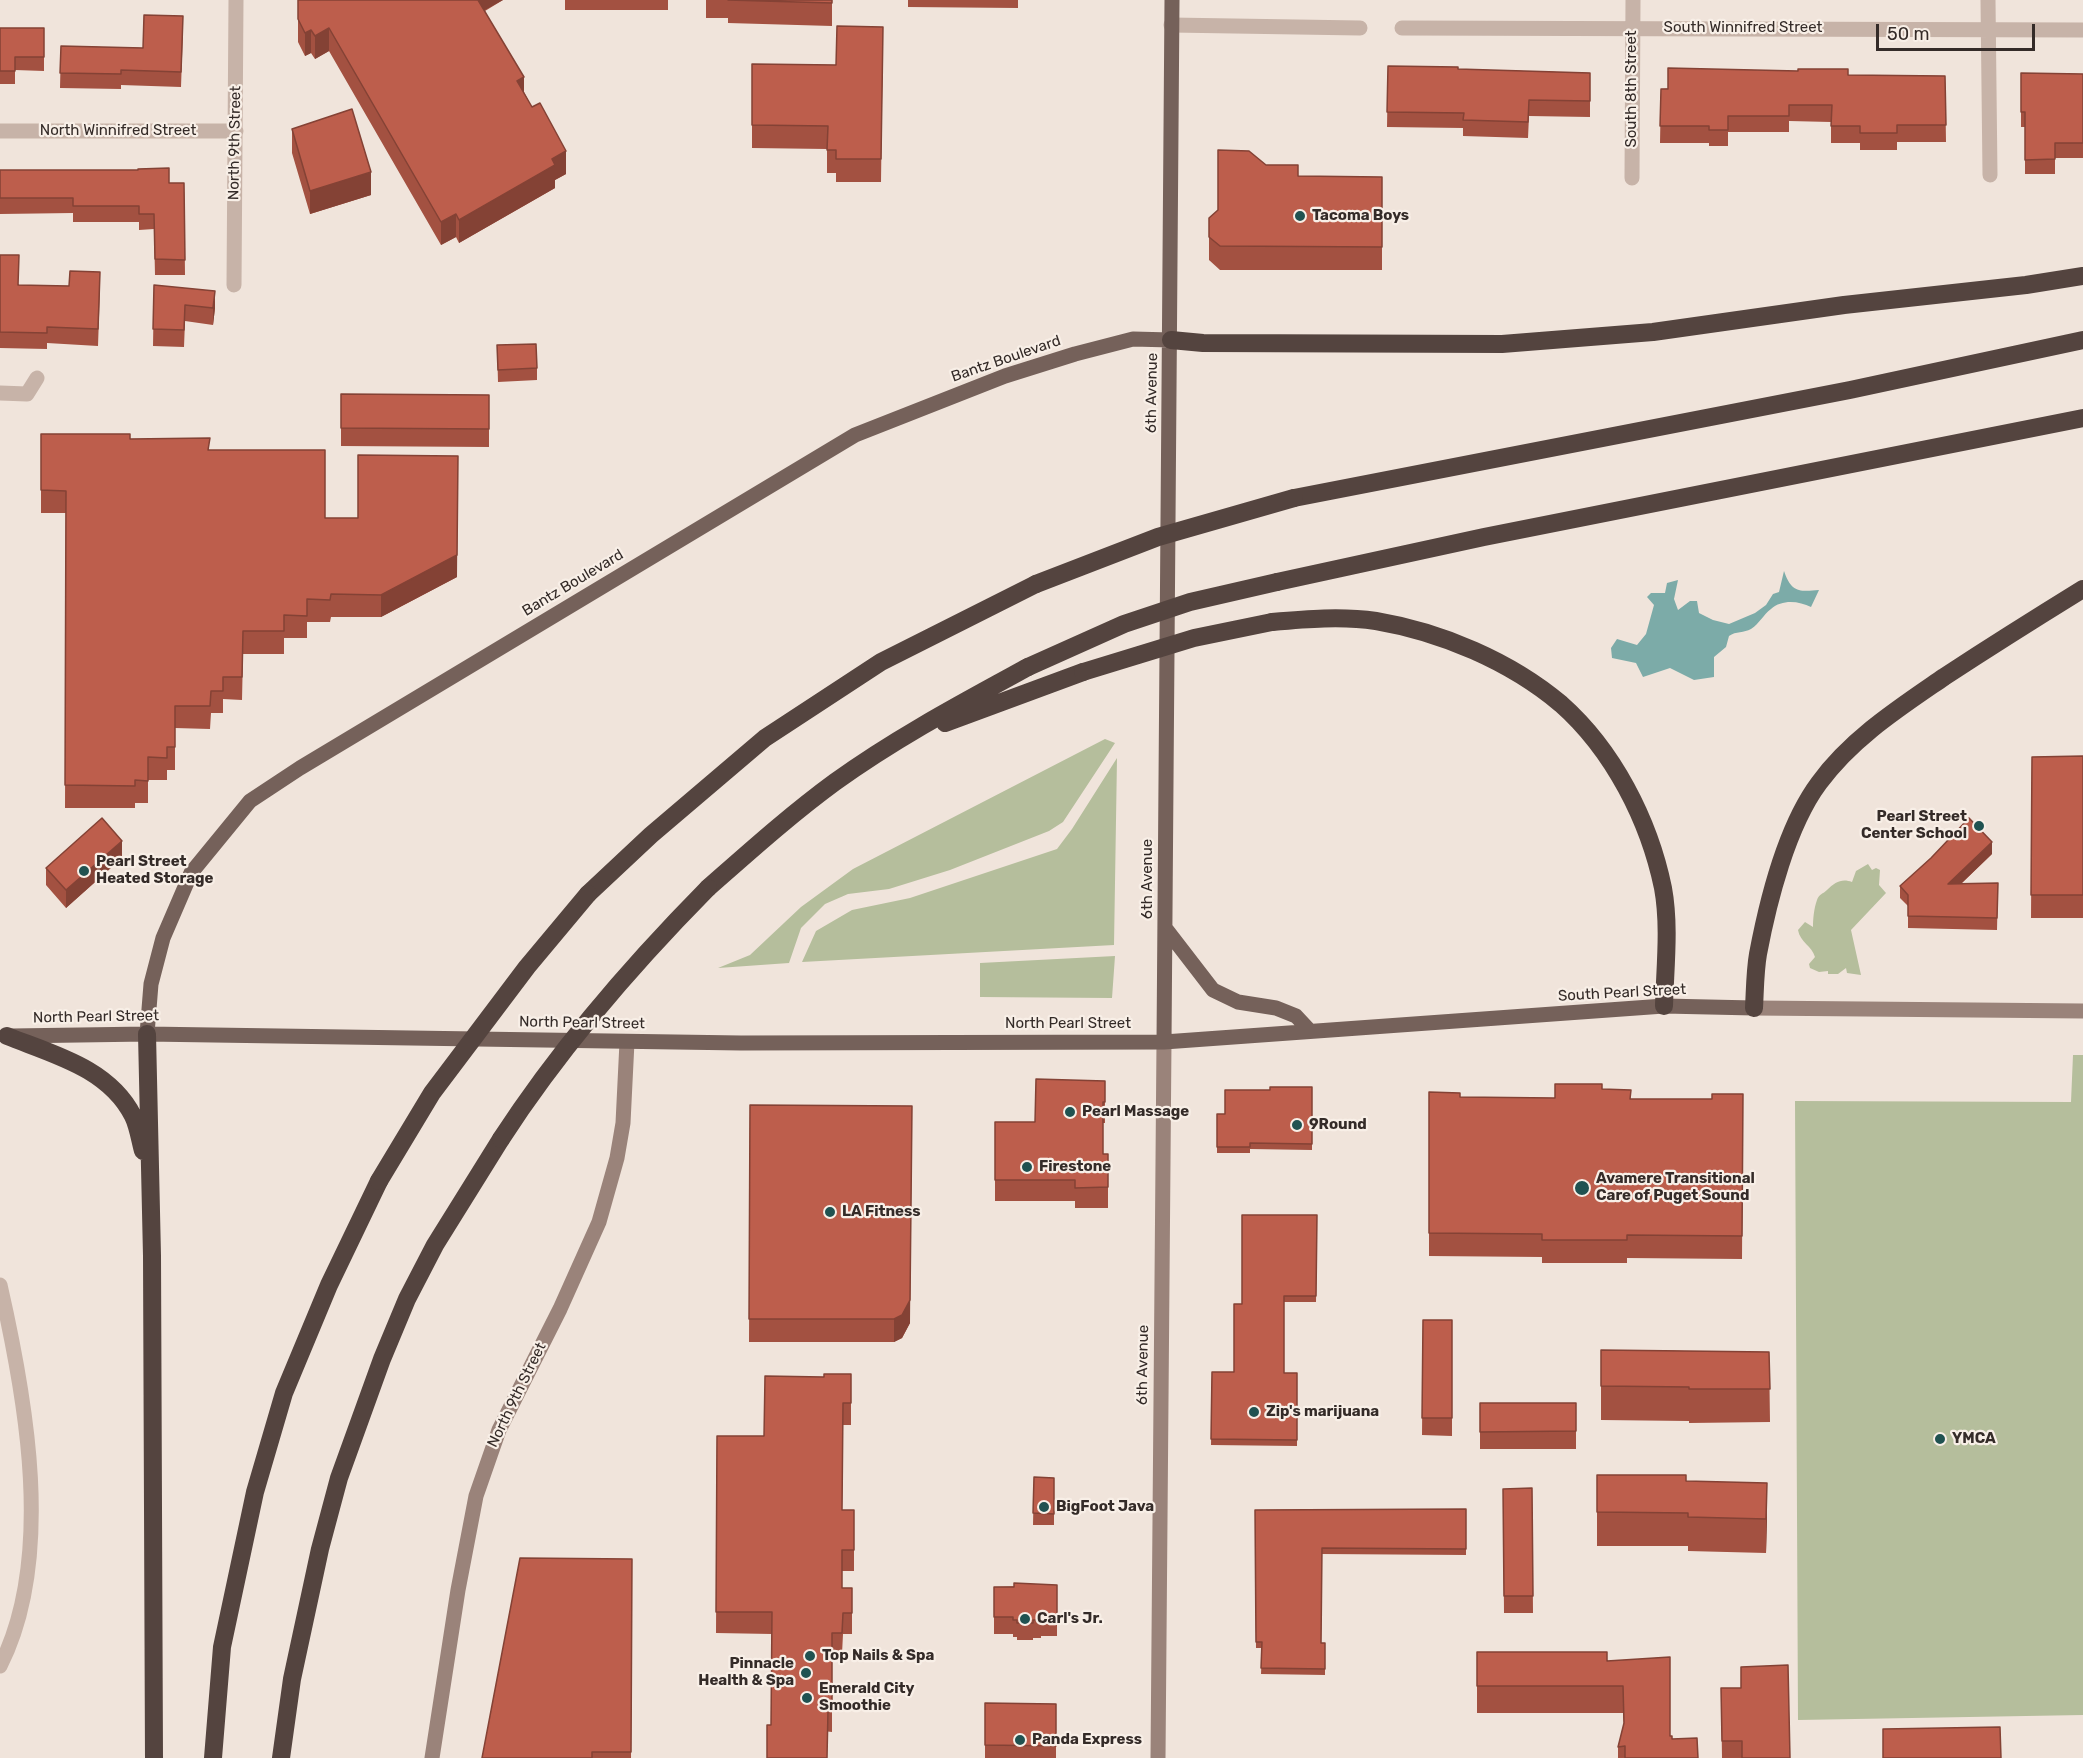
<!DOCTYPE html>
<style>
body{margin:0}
#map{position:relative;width:2083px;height:1758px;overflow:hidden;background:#f0e4db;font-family:Rubik,sans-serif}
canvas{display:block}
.scale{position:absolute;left:1876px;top:24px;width:159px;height:27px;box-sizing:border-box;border:3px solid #342b28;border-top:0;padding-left:8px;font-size:18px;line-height:21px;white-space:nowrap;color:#342b28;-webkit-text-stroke:4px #f8efe7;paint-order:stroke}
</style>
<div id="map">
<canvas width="2083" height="1758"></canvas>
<div class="scale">50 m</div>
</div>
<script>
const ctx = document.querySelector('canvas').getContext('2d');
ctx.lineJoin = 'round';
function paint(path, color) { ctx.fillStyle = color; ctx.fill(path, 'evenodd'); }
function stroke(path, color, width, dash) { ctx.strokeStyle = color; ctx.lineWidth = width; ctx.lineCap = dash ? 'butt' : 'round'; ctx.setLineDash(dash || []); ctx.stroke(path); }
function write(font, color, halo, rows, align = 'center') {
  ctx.font = font + ' Rubik,sans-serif'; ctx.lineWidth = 4.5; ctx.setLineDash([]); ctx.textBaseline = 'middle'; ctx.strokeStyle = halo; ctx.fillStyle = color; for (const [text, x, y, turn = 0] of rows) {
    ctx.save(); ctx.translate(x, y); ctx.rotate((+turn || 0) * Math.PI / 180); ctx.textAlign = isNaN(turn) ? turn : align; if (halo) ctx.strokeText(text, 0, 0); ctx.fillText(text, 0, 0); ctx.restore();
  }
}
const green = new Path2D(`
 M 1105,739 L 1115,743 L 1063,822 L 1049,831 L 950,870 L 889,889 L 848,894 L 825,904 L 801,928 L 789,963 L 718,968 L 750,955 L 801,907 L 853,869 Z
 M 1117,758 L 1114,945 L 802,962 L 816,931 L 852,910 L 910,898 L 1057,849 L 1072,829 Z
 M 1868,864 L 1872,870 L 1876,868 L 1880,870 L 1879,885 L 1886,893 L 1851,930 L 1861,975 L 1847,973 L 1846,968 L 1838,974 L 1828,974 L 1828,971 L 1819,972 L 1810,968 L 1809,964 L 1815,957 C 1812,946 1800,942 1798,930 L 1805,922 L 1813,927 C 1813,919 1814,908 1817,900 C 1819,894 1823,894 1827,890 C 1835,882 1842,878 1852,882 L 1856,871 Z
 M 1115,956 L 1112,998 L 980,997 L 980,963 Z
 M 2073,1055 L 2083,1055 L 2083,1715 L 1798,1720 L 1795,1101 L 2071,1102 Z`);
const water = new Path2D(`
 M 1784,571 C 1791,592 1799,592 1819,590 L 1811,607 C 1799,601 1782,599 1771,609 C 1763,615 1760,623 1751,629 C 1744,633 1736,631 1729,636 L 1726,647 L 1714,657 L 1714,677 L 1694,680 L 1670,668 L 1643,677 L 1636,663 L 1612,658 L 1611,648 L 1617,639 L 1637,645 L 1646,634 L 1654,605 L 1647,597 L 1651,593 L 1665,593 L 1667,583 L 1678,580 L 1674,599 L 1678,610 L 1690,601 L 1697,601 L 1699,613 L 1713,620 L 1729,624 L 1755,613 L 1766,605 L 1773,594 L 1779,592 Z`);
const street = new Path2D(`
 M 1988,0 L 1990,175
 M 1171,25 L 1360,28
 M 1402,28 L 2083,30
 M 0,131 L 236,131
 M 1632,178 L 1633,0
 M 234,285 L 236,0
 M 0,393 L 27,394 L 37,378
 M 0,1285 C 26,1399 55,1558 0,1666`);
const secondary = new Path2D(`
 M 1754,1008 L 2083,1011
 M 432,1758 L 458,1590 L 476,1496 L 499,1430 L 560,1309 L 599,1222 L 617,1158 L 623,1123 L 627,1042
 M 1158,1758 L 1164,1042`);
const primary = new Path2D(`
 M 1166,929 L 1213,990 L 1238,1002 L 1276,1008 L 1296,1016 L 1310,1031
 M 147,1034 L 151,984 L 163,938 L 191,873 L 250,801 L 300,768 L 855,435 L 1005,376 L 1075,354 L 1133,339 L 1171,340
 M 12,1036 L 147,1034 L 741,1043 L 1164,1042 L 1664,1006 L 1754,1008
 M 1164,1042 L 1172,0`);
const highway = new Path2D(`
 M 1171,340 L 1203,343 L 1502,344 L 1653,332 L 1844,305 L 2026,285 L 2083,276
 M 1294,498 L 1850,390 L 2083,340
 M 1277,582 L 1484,537 L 2083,418
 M 1272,622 C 1306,619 1342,616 1376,621 C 1441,632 1510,661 1561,704 C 1613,750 1649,820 1663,888 C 1670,926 1665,968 1664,1006
 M 945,723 L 1083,672
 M 708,888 C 749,852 790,815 835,782 C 896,738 962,703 1028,667
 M 588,894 L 651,835 L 765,738 L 881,662 L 1036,584
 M 1754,1008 C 1755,990 1755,971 1758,954 C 1768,901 1787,826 1819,783 C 1852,738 1899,708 1944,677 C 1990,647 2036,618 2083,589
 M 147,1034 L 152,1256 L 154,1758
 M 7,1036 C 52,1054 109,1068 133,1116 C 138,1126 140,1140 143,1151
 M 213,1758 L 222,1647 L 255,1492 L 284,1393 L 329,1285 L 379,1181
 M 281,1758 L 292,1679 L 320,1549 L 339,1478 L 382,1359 L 407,1299 L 435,1245 L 501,1139`);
const highwayBridge = new Path2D(`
 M 1036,584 L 1158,537 L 1294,498
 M 1028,667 L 1124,624 L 1190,602 L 1277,582
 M 1083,672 L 1194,638 L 1272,622
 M 501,1139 C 560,1048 632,965 708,888
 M 379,1181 L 432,1093 L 527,967 L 588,894`);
const wall = new Path2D(`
 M 298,0 L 503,0 L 485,11 L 524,92 L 566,174 L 555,180 L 555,188 L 459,243 L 456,237 L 441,245 L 329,51 L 315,59 L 311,53 L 305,56 L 298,42 Z
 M 565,0 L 668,0 L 668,10 L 565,10 Z
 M 706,0 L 832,0 L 832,26 L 728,23 L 728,18 L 706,18 Z
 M 908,0 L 1018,0 L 1018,8 L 908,7 Z
 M 883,27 L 881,182 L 836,182 L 836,173 L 827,173 L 827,149 L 752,148 L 752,64 L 836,65 Z
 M 0,28 L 44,28 L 44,71 L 15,70 L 15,84 L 0,84 Z
 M 183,30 L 181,87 L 121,85 L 121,89 L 60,88 L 61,46 L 143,48 Z
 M 1388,66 L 1458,69 L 1590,73 L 1590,117 L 1529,116 L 1528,138 L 1463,136 L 1463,128 L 1387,127 Z
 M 2021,73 L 2083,74 L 2083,158 L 2055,158 L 2055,174 L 2025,174 L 2025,127 L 2021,127 Z
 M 1848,75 L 1945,76 L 1946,142 L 1897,142 L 1897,150 L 1860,150 L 1860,143 L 1831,143 L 1831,122 L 1789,121 L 1789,132 L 1728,132 L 1728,146 L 1709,146 L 1709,143 L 1660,143 L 1661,89 Z
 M 292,129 L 371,195 L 310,214 L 292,153 Z
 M 1266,165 L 1298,176 L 1382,177 L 1382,270 L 1220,270 L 1209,260 L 1209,218 Z
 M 0,170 L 169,183 L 184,183 L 185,275 L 155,275 L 154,229 L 139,230 L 139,222 L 73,222 L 73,213 L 0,214 Z
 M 0,255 L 19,285 L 100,288 L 98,346 L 47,343 L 47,349 L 0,348 Z
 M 154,285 L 215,308 L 213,325 L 185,321 L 184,347 L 153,346 Z
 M 497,345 L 537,368 L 537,380 L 498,382 Z
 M 341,394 L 489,395 L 489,447 L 341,446 Z
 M 41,434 L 130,439 L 210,450 L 325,518 L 457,577 L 381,617 L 331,617 L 330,622 L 307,622 L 307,638 L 284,638 L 284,654 L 243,654 L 242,700 L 223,699 L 223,713 L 211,713 L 210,729 L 175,728 L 175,770 L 167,770 L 167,780 L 148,780 L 148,803 L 135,803 L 135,808 L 65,808 L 66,513 L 41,513 Z
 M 2083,756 L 2083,918 L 2031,918 L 2032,757 Z
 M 1992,854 L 1961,884 L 1998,883 L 1997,930 L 1908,928 L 1908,906 L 1900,898 L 1900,886 Z
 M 122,858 L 66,908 L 46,885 L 46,868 Z
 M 1105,1081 L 1105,1123 L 1103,1123 L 1103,1154 L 1108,1154 L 1108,1208 L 1075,1208 L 1075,1201 L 995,1201 L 995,1122 L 1035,1122 Z
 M 1312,1087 L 1312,1150 L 1250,1149 L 1250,1153 L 1217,1153 L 1217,1114 L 1225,1114 L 1270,1090 Z
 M 1602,1089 L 1631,1099 L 1712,1099 L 1743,1094 L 1742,1259 L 1627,1258 L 1627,1263 L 1542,1263 L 1542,1257 L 1429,1256 L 1429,1092 L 1460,1097 L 1555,1098 Z
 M 750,1105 L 910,1323 L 902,1338 L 894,1342 L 749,1342 Z
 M 1317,1215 L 1316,1302 L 1284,1302 L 1284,1373 L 1297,1373 L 1297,1446 L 1211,1445 L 1212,1372 L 1234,1372 L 1242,1304 Z
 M 1423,1320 L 1452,1320 L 1452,1436 L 1422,1435 Z
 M 1601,1350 L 1769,1352 L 1770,1422 L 1689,1423 L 1689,1421 L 1601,1420 Z
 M 851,1374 L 851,1425 L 843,1425 L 842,1510 L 854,1510 L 854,1571 L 842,1571 L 842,1588 L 852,1588 L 852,1634 L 843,1634 L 842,1654 L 832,1654 L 832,1732 L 771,1725 L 772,1634 L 716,1633 L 717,1436 L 764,1436 L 824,1377 Z
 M 1480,1403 L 1576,1403 L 1576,1449 L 1480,1449 Z
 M 1597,1475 L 1686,1481 L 1767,1517 L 1766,1553 L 1688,1551 L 1688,1546 L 1597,1546 Z
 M 1034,1477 L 1054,1478 L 1054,1525 L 1033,1525 Z
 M 1532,1488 L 1533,1613 L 1504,1613 L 1503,1489 Z
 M 1466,1509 L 1466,1555 L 1322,1554 L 1321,1643 L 1325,1643 L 1325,1675 L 1261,1674 L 1262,1648 L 1256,1648 L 1255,1510 Z
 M 632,1559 L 631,1758 L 482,1758 Z
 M 1057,1585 L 1057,1636 L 1041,1636 L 1041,1638 L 1033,1638 L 1033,1640 L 1017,1640 L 1017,1637 L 1013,1637 L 1013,1634 L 994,1634 L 994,1587 Z
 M 1477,1652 L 1607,1661 L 1672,1739 L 1698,1758 L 1618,1758 L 1618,1747 L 1624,1726 L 1623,1713 L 1477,1713 Z
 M 1721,1688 L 1790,1758 L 1722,1758 Z
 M 985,1703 L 1056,1704 L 1056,1758 L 985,1758 Z`);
const shadedWall = new Path2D(`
 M 474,0 L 503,0 L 474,16 Z
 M 329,28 L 329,51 L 315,59 L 315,36 Z
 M 311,30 L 311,53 L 305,56 L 305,33 Z
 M 524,77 L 524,100 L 517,81 Z
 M 566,151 L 566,174 L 555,180 L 555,188 L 459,243 L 459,220 L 552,159 Z
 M 371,172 L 371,195 L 310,214 L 310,191 Z
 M 456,214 L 456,237 L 441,245 L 441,222 Z
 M 215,291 L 215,308 L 213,325 L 213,308 Z
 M 458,456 L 457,577 L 381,617 L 381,595 Z
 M 122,841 L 122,858 L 66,908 L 66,890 Z
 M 1992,842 L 1992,854 L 1948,896 L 1948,884 Z
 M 912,1106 L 910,1323 L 902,1338 L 894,1342 L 894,1319 Z
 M 1767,1483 L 1767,1517 L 1766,1553 L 1766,1519 Z`);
const building = new Path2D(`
 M 298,0 L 478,0 L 524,77 L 517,81 L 532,107 L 540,103 L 566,151 L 552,159 L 555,165 L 459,220 L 456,214 L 441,222 L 329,28 L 315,36 L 311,30 L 305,33 L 298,19 Z
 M 728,0 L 832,0 L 832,3 Z
 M 144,15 L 183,16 L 181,72 L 121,70 L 121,74 L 60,73 L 61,46 L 143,48 Z
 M 837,26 L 883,27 L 881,159 L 836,159 L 836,150 L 827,150 L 828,126 L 752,125 L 752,64 L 836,65 Z
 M 0,28 L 44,28 L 44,57 L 15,57 L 15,71 L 0,71 Z
 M 1388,66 L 1458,67 L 1458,69 L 1590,73 L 1590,101 L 1529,100 L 1528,122 L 1463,120 L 1464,113 L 1387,112 Z
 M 1668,68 L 1798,71 L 1798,69 L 1848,69 L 1848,75 L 1945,76 L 1946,125 L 1897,125 L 1897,133 L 1860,133 L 1860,126 L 1831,126 L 1832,105 L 1789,105 L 1789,116 L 1728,116 L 1728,130 L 1709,130 L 1709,126 L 1660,126 L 1661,89 L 1668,89 Z
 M 2021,73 L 2083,74 L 2083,143 L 2055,143 L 2055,159 L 2025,160 L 2025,112 L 2021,112 Z
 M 352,109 L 371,172 L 310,191 L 292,129 Z
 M 1218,150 L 1249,151 L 1266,165 L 1298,165 L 1298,176 L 1382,177 L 1382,247 L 1220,246 L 1209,237 L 1209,218 L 1218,210 Z
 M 169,168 L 169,183 L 184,183 L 185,260 L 155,259 L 154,214 L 139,214 L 139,206 L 73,206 L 73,198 L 0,198 L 0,170 L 138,170 L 138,169 Z
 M 0,255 L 19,255 L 18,285 L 69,286 L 70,271 L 100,272 L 98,329 L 47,327 L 47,333 L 0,332 Z
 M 154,285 L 215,291 L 213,308 L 185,305 L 184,330 L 153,329 Z
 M 536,344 L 537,368 L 498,370 L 497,345 Z
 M 341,394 L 489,395 L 489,429 L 341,428 Z
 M 41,434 L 130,434 L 130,439 L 210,438 L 208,450 L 325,450 L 325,518 L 358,518 L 358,455 L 458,456 L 457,555 L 381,595 L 331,594 L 330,600 L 307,599 L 307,616 L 284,615 L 284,631 L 243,631 L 242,677 L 223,677 L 223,691 L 211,691 L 210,706 L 175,706 L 175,747 L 167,747 L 167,758 L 148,757 L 148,781 L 135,780 L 135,786 L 65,785 L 66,491 L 41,490 Z
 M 2083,756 L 2083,895 L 2031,895 L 2032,757 Z
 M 102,818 L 122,841 L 66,890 L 46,868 Z
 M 1969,818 L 1992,842 L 1948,884 L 1998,883 L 1997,918 L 1908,916 L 1908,895 L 1900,886 L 1931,858 Z
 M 1036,1079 L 1105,1081 L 1105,1102 L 1103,1102 L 1103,1154 L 1108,1154 L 1108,1187 L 1075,1188 L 1075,1180 L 995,1180 L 995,1122 L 1035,1122 Z
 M 1555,1084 L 1602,1084 L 1602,1089 L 1631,1090 L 1630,1099 L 1712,1099 L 1712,1094 L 1743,1094 L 1742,1236 L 1627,1235 L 1627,1240 L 1542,1240 L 1542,1234 L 1429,1233 L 1429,1092 L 1460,1093 L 1460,1097 L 1555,1098 Z
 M 1270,1087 L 1312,1087 L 1312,1144 L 1250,1143 L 1250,1147 L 1217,1147 L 1217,1114 L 1225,1114 L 1225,1090 L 1270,1090 Z
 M 750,1105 L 912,1106 L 910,1300 L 902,1315 L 894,1319 L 749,1319 Z
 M 1242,1215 L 1317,1215 L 1316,1296 L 1284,1296 L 1284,1373 L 1297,1373 L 1297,1440 L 1211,1439 L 1212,1372 L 1234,1372 L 1234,1304 L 1242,1304 Z
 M 1423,1320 L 1452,1320 L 1452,1418 L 1422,1418 Z
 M 1601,1350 L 1769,1352 L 1770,1389 L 1689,1389 L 1689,1387 L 1601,1386 Z
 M 824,1374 L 851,1374 L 851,1403 L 843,1403 L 842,1510 L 854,1510 L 854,1550 L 842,1550 L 842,1588 L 852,1588 L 852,1613 L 843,1613 L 842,1633 L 832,1633 L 832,1710 L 828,1710 L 827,1758 L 767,1758 L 767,1725 L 771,1725 L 772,1612 L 716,1612 L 717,1436 L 764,1436 L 765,1376 L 824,1377 Z
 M 1480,1403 L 1576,1403 L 1576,1431 L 1480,1432 Z
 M 1597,1475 L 1686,1475 L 1686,1481 L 1767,1483 L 1766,1519 L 1688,1517 L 1688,1513 L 1597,1512 Z
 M 1034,1477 L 1054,1478 L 1054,1514 L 1033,1513 Z
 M 1532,1488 L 1533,1596 L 1504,1596 L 1503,1489 Z
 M 1466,1509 L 1466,1549 L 1322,1548 L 1321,1643 L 1325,1643 L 1325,1669 L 1261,1668 L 1262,1642 L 1256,1642 L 1255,1510 Z
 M 520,1558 L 632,1559 L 631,1752 L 592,1752 L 592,1758 L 482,1758 Z
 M 1014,1583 L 1057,1585 L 1057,1619 L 1041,1619 L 1041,1620 L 1033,1620 L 1033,1623 L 1017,1623 L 1017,1620 L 1013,1620 L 1013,1617 L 994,1617 L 994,1587 L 1014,1587 Z
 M 1477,1652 L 1607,1652 L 1607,1661 L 1670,1657 L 1670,1736 L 1672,1736 L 1672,1739 L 1697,1738 L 1698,1758 L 1625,1758 L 1625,1746 L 1618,1747 L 1624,1723 L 1623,1686 L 1477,1686 Z
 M 1788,1665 L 1790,1758 L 1742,1758 L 1742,1741 L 1722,1741 L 1721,1688 L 1741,1688 L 1741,1667 Z
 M 985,1703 L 1056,1704 L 1056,1746 L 985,1745 Z
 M 2000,1727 L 2001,1758 L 1883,1758 L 1883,1729 Z`);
const markers = [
 [1300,216,6,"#205251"],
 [1979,826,6,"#205251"],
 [84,871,6,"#205251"],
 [1070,1112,6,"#205251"],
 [1297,1125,6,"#205251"],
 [1027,1167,6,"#205251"],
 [1582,1188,8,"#205251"],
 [830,1212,6,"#205251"],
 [1254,1412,6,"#205251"],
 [1940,1439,6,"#205251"],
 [1044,1507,6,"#205251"],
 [1025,1619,6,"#205251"],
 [810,1656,6,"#205251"],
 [806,1673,6,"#205251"],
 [807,1698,6,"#205251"],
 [1020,1740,6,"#205251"]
];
const streetNames = [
 ["South Winnifred Street",1743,28],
 ["South 8th Street",1632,89,-90],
 ["North Winnifred Street",118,131],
 ["North 9th Street",235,143,-89],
 ["Bantz Boulevard",1006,359,-19],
 ["6th Avenue",1152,393,-89],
 ["Bantz Boulevard",573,583,-31],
 ["6th Avenue",1148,879,-90],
 ["South Pearl Street",1622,993,-3],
 ["North Pearl Street",96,1017,-1],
 ["North Pearl Street",582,1023,1],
 ["North Pearl Street",1068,1024],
 ["6th Avenue",1143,1365,-89],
 ["North 9th Street",517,1395,-64]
];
const poiNames = [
 ["Tacoma Boys",1312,216],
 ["Pearl Street",1967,817,"right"],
 ["Center School",1967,834,"right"],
 ["Pearl Street",96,862],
 ["Heated Storage",96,879],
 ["Pearl Massage",1082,1112],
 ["9Round",1309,1125],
 ["Firestone",1039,1167],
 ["Avamere Transitional",1596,1179],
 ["Care of Puget Sound",1596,1196],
 ["LA Fitness",842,1212],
 ["Zip's marijuana",1266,1412],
 ["YMCA",1952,1439],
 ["BigFoot Java",1056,1507],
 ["Carl's Jr.",1037,1619],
 ["Top Nails & Spa",822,1656],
 ["Pinnacle",794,1664,"right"],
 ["Health & Spa",794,1681,"right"],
 ["Emerald City",819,1689],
 ["Smoothie",819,1706],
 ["Panda Express",1032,1740]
];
paint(green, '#b5be9c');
paint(water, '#7caba8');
stroke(street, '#c7b3a8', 15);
stroke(secondary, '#9a837a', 15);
stroke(primary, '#75615a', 15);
stroke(highway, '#54443f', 18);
stroke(highwayBridge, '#54443f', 18);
paint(wall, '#a35141');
paint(shadedWall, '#844235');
paint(building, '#bd5e4c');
stroke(building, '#844235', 1.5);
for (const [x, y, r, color] of markers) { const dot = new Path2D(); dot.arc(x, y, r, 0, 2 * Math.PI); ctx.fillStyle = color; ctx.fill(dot); stroke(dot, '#f8efe7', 2); }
write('15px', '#342b28', '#f8efe7', streetNames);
write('bold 15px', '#342b28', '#f8efe7', poiNames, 'left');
</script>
